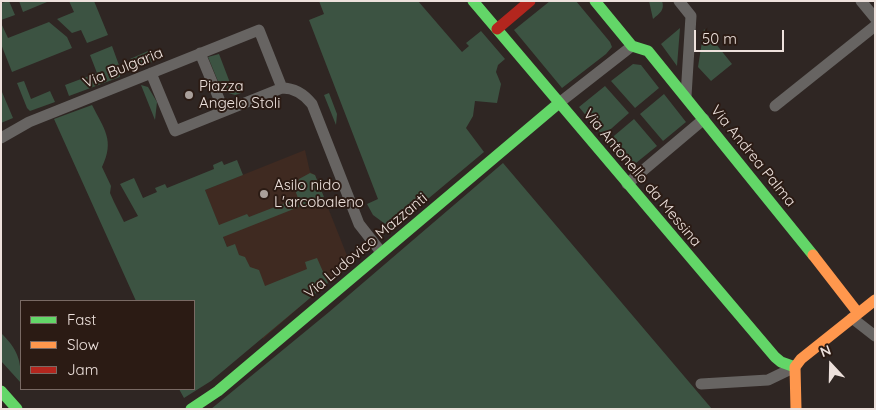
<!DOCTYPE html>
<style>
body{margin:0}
#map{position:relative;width:876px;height:410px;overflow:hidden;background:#2f2623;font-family:Quicksand,sans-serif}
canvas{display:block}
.frame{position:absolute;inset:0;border:2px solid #ede1dc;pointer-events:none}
.legend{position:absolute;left:20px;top:300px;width:175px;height:90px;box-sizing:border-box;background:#2b1b14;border:1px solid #796a64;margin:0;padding:6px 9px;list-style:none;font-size:15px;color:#ede1dc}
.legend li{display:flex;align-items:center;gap:10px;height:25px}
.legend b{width:25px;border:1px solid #796a64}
.north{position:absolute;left:806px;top:340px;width:50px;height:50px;-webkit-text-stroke:4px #2b1b14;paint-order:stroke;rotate:339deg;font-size:14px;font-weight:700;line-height:20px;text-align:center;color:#ede1dc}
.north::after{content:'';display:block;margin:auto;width:18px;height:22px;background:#ede1dc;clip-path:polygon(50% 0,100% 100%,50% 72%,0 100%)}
.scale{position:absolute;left:694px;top:30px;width:90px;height:22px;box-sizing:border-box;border:2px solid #ede1dc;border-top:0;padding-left:6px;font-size:15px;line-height:18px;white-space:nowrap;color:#ede1dc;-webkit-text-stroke:4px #2b1b14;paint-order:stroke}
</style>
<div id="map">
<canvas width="876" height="410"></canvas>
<div class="frame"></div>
<ul class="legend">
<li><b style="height:6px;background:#63d668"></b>Fast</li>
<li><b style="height:6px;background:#ff974d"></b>Slow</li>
<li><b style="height:6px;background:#b3261e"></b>Jam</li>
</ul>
<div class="north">N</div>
<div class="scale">50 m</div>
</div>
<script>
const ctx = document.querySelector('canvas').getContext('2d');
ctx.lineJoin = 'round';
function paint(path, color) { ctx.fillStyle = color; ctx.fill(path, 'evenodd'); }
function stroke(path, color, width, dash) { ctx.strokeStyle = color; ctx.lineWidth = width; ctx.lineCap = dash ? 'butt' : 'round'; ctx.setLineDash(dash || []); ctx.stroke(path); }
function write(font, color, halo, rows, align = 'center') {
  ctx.font = font + ' Quicksand,sans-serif'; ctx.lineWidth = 4; ctx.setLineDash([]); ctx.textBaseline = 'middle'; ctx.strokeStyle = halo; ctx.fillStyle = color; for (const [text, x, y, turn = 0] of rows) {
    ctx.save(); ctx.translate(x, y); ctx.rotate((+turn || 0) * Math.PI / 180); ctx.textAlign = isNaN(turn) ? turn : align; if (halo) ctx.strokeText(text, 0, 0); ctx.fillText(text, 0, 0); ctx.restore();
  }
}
const built = new Path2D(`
 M 305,150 L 310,172 L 315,175 L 350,263 L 263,339 L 205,190 Z`);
const green = new Path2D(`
 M 9,1 L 15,15 L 1,20 L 1,3 Z
 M 19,1 L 46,1 L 47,2 L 23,12 Z
 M 69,1 L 94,1 L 108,35 L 87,43 L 81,30 L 72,33 L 57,19 L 74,12 Z
 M 319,1 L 418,1 L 462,52 L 469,46 L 466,43 L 481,31 L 505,59 L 498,65 L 496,72 L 501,84 L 497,103 L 475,101 L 473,116 L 466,128 L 484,152 L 392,229 L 373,215 L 367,204 L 378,199 L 309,20 L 324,14 Z
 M 550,1 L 576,1 L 610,42 L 612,47 L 606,54 L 562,88 L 514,30 Z
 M 649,1 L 662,1 C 665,10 660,13 653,19 Z
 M 49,22 L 67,37 L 72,48 L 12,72 L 1,44 L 1,23 L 8,38 Z
 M 680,28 L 677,66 L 661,44 Z
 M 704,29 L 732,64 L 711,81 L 698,67 Z
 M 112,46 L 120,68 L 120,77 L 69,96 L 65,85 L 97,73 L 90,55 Z
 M 148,51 L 152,62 L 134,69 L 130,59 Z
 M 219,54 L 232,88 L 239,86 L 241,93 L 235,95 L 222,91 L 208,57 Z
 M 633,64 L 641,65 L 659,88 L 635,108 L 611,81 Z
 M 24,81 L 31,99 L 50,91 L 55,102 L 30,111 L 27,108 L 17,83 Z
 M 141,85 L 148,87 L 157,102 L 155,120 Z
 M 605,86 L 629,113 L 603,136 L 579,107 Z
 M 2,92 L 13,118 L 1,123 L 1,93 Z
 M 329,93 L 337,114 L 336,125 L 324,95 Z
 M 664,94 L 686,122 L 663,141 L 640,114 Z
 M 92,105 C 104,129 115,140 102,167 L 111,186 L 110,193 L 114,202 L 124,222 L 138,216 L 120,184 L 134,178 L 143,198 L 157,192 L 155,188 L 165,184 L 167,188 L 214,169 L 213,165 L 222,161 L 224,165 L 237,160 L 243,175 L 205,190 L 219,225 L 247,214 L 249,217 L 298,198 L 295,190 L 299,179 L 310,173 L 315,175 L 324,197 L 223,237 L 227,247 L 235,244 L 239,255 L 245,257 L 250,267 L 259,270 L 265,286 L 307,269 L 305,262 L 317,258 L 328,283 L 211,381 L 184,398 L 179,389 L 194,389 L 194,301 L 136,301 L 54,119 Z
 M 634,119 L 657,146 L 631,167 L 608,141 Z
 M 503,163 L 712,409 L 211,409 L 329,312 Z
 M 1,333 C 18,350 21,359 21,383 L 1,361 Z`);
const street = new Path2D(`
 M 679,1 L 691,16 L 686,96
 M 861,1 L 875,18
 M 200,53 L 224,111
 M 151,73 L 175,131 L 282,88 C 295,88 304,94 312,104 L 359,224 L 381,252
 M 559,103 L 632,46
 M 775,106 L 875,26
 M 1,138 L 29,122 L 259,30 L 282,88
 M 627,184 L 704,119
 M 852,318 L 875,336
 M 701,384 L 768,380 L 795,367`);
const fast = new Path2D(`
 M 473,1 L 775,357 L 781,362 L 795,367
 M 595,1 L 632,46 L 648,51 L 813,255
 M 1,391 L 17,409
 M 191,409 L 218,391 L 559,103`);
const slow = new Path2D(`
 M 813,255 L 858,313
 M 796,409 L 795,367 L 801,359 L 875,300`);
const jam = new Path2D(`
 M 497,29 L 530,1`);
const markers = [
 [189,95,5,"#aaa09b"],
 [264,194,5,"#aaa09b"]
];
const streetNames = [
 ["Via Bulgaria",123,68,-22],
 ["Via Andrea Palma",753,156,51],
 ["Via Antonello da Messina",642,178,50],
 ["Via Ludovico Mazzanti",366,246,-40]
];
const poiNames = [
 ["Piazza",199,86],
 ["Angelo Stoli",199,103],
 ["Asilo nido",274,185],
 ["L'arcobaleno",274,202]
];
paint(built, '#3f2a21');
paint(green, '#3c5342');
stroke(street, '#676462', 11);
stroke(fast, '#63d668', 11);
stroke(slow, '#ff974d', 11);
stroke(jam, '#b3261e', 11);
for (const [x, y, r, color] of markers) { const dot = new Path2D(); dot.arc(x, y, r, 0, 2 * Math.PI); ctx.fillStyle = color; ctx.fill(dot); stroke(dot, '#2b1b14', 2); }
write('15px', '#ede1dc', '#2b1b14', streetNames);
write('15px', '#ede1dc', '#2b1b14', poiNames, 'left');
</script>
